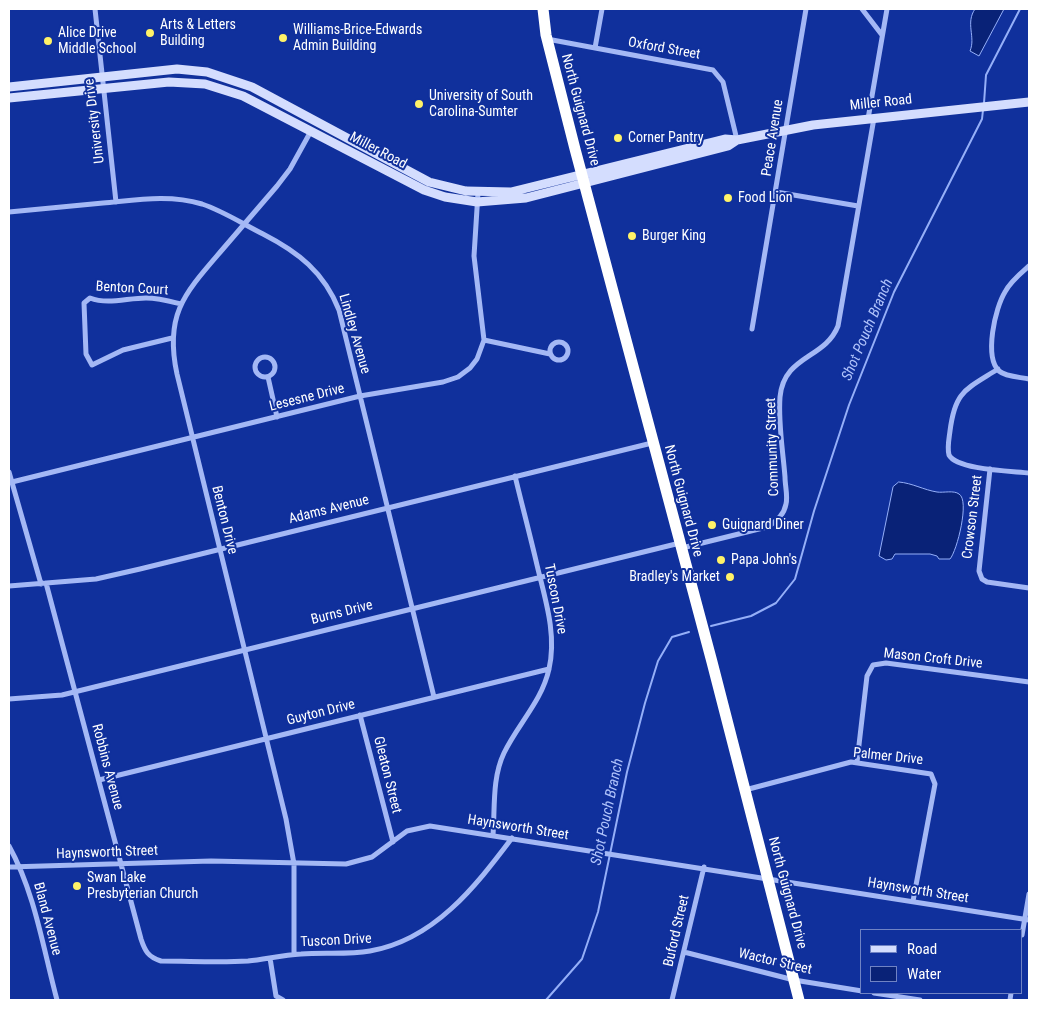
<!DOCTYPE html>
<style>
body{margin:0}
#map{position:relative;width:1038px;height:1009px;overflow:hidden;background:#10309c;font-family:"Roboto Condensed",sans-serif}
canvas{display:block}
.frame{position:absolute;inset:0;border:10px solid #fff;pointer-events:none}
.legend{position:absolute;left:860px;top:929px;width:162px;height:65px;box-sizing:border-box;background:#10309c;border:1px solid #7083c4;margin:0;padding:6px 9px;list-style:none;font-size:15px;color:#fff}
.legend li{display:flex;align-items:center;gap:10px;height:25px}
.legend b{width:25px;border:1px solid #7083c4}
</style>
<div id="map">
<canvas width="1038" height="1009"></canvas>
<div class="frame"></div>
<ul class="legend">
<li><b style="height:6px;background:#d4ddfe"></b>Road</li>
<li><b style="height:14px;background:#092277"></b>Water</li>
</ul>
</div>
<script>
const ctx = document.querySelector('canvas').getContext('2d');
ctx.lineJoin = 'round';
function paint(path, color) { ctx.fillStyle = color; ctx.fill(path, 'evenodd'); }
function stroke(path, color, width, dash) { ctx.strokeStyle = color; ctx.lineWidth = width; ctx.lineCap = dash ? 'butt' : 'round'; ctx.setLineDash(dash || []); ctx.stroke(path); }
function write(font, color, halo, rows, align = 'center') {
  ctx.font = font + ' "Roboto Condensed",sans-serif'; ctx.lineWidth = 4; ctx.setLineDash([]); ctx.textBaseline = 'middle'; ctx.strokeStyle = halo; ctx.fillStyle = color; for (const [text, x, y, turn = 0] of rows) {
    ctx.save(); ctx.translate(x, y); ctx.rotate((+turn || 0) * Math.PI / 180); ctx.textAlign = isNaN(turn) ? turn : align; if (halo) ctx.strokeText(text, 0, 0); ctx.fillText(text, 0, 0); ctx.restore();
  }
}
const water = new Path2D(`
 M 975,9 L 1004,9 L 979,56 L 970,51 C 976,37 965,23 975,9 Z
 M 899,482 C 912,483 924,490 937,492 C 943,493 954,490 959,494 C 970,500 957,551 950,559 L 939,559 L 937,556 L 930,554 L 895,554 L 892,559 L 886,560 L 879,556 L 893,487 Z`);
const stream = new Path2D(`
 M 984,103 L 986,75 L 1020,9
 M 711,626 L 751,616 L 776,603 L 795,579 L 814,511 L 849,405 L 894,292 L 982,119 L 983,110
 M 546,1000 L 582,959 L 598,912 L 627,772 L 645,703 L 658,661 L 672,637 L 689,632`);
const street = new Path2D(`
 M 95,9 L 116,202
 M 862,9 L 882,35
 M 547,39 L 713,70 L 723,82 L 737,140
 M 595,48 L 602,9
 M 868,119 L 887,9
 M 776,192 L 858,206
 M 9,212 C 40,209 72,206 103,203 C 136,200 169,194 202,204 C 223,211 243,224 263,234 C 298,252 324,272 339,310 L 434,697
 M 1029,266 C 1021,273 1010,282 1005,292 C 995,308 984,357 999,371 C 1006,377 1020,377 1029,379
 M 752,329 L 806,9
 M 172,338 L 123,350 L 92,365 L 86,354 L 84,303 L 90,298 C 108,305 127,298 146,298 C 158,298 169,301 181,304
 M 484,340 L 550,354
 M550 351a9 9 0 1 1 18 0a9 9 0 1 1-18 0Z
 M255 367a10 10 0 1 1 20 0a10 10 0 1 1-20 0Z
 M 998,369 C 965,390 955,391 950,431 C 949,439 947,447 949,455 C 957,470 1012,471 1029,473
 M 268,377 L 277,417
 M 990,469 L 979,571 L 982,579 L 987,582 L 1029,588
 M 9,472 L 41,584
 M 12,482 L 360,396 L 443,382 L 458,377 L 470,368 L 477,359 L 484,340 L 474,256 L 478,193
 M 682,548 L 767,527 C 776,522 784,515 786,504 C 788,496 785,486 785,477 C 783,451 778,423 780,397 C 784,355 825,359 838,326 L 874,118
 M 46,583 L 141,939 C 145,951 148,957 161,961 C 190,961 219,963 248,961 C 266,959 283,955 301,954 C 324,952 347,955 370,951 C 434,940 475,887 512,838
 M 9,586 L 96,579 L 140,569 L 652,443
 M 9,699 L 62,695 L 680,543
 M 360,715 L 393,842
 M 857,762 L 867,676 L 873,665 L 886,663 L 1029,682
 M 99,780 L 549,669
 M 745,790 L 851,762 L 931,774 L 935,784 L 913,901
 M 493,835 C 495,808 492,778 504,753 C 518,724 542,701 549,669 C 557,634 545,599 537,565 C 530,535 522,505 515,476
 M 9,846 C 35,893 43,948 57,1000
 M 9,867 L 211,861 L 346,864 L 372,857 L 407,831 L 430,826 L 1029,920
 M 1022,935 L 1029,894
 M 684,952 L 794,980 L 862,991
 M 294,954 L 294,864 L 286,819 L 177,374 C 164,314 185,293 222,250 C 240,229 259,207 277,186 L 290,169 L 311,131
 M 270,958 L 276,996 L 283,1000
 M 874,993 L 920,1000
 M 672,1000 L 704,867
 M 1010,1000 L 1011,993`);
const secondary = new Path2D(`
 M 9,87 L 177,69 L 207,72 L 252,87 L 429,182 L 466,191 L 511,192 L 725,139 L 737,140 L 813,125 L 1029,102
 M 9,98 L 169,82 L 205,84 L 243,96 L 424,190 L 445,197 L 477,202 L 526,198 L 728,146 L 737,140`);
const highway = new Path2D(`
 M 543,9 L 546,35 L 575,149 L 712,662 L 799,1000`);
const markers = [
 [150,33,5,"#fff268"],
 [283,38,5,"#fff268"],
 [48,41,5,"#fff268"],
 [419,104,5,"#fff268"],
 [618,138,5,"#fff268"],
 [728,198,5,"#fff268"],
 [632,236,5,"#fff268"],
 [712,525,5,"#fff268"],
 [721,560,5,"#fff268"],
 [730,577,5,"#fff268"],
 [77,886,5,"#fff268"]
];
const poiNames = [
 ["Arts & Letters",160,25],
 ["Building",160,41],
 ["Williams-Brice-Edwards",293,30],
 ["Admin Building",293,46],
 ["Alice Drive",58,33],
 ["Middle School",58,49],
 ["University of South",429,96],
 ["Carolina-Sumter",429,112],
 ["Corner Pantry",628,138],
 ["Food Lion",738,198],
 ["Burger King",642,236],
 ["Guignard Diner",722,525],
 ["Papa John's",731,560],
 ["Bradley's Market",720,577,"right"],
 ["Swan Lake",87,878],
 ["Presbyterian Church",87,894]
];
const streetNames = [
 ["Oxford Street",664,49,10],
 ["Miller Road",881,103,-6],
 ["North Guignard Drive",580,110,75],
 ["University Drive",95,121,-97],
 ["Peace Avenue",773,138,-81],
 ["Miller Road",378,151,28],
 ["Benton Court",132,289,3],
 ["Lindley Avenue",354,334,74],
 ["Lesesne Drive",307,398,-14],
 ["Community Street",773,447,-92],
 ["North Guignard Drive",683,501,75],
 ["Adams Avenue",329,510,-14],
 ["Crowson Street",973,517,-83],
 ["Benton Drive",224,520,76],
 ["Tuscon Drive",555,599,79],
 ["Burns Drive",342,613,-14],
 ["Mason Croft Drive",933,659,6],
 ["Guyton Drive",321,713,-14],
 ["Palmer Drive",888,757,6],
 ["Robbins Avenue",107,767,75],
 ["Gleaton Street",387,775,76],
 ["Haynsworth Street",518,828,9],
 ["Haynsworth Street",107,853,-2],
 ["Haynsworth Street",918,891,9],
 ["North Guignard Drive",787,893,75],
 ["Bland Avenue",47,919,75],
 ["Buford Street",677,931,-77],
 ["Tuscon Drive",336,941,-3],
 ["Wactor Street",775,962,13]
];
const waterNames = [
 ["Shot Pouch Branch",868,330,-67],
 ["Shot Pouch Branch",608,812,-78]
];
paint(water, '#092277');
stroke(water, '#95aff8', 1);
stroke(stream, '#95aff8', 2);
stroke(street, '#a4b8f5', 5);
stroke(secondary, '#d4ddfe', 9);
stroke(highway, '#fff', 11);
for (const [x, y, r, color] of markers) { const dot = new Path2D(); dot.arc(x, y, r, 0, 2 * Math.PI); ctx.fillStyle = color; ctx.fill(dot); stroke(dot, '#10309c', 2); }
write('14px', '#fff', '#10309c', poiNames, 'left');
write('14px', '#fff', '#10309c', streetNames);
write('italic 15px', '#b0c3fb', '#10309c', waterNames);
</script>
